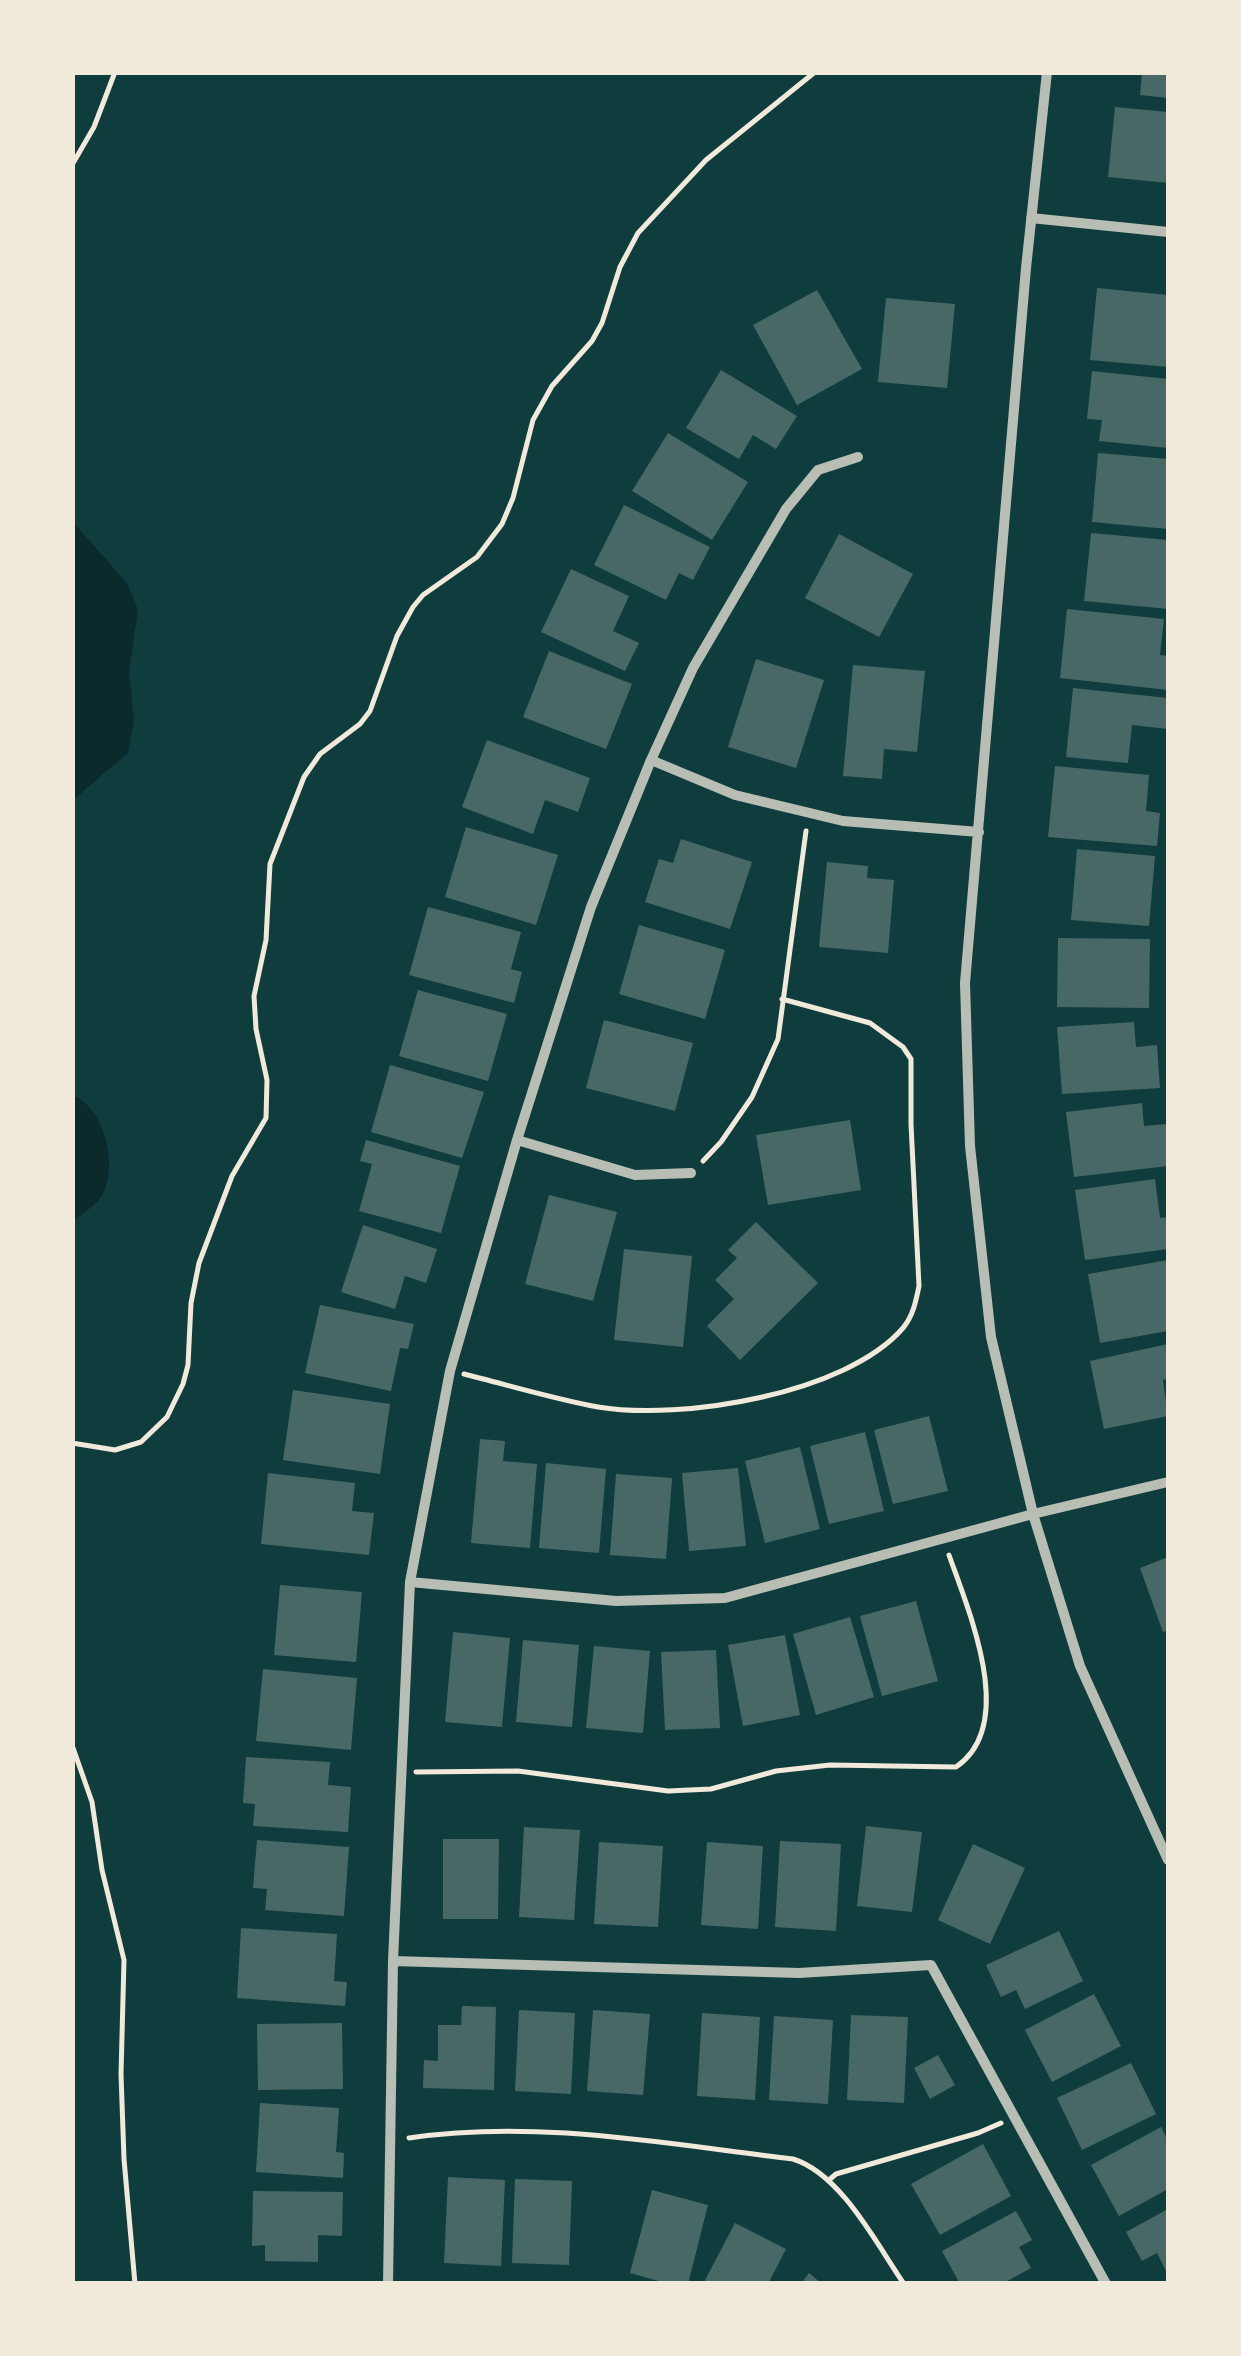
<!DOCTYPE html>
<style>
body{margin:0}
#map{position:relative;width:1241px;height:2356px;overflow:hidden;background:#0f3d3e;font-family:"Titillium Web",sans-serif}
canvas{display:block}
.frame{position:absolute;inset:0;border:75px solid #f1e9da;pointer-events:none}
</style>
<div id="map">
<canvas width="1241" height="2356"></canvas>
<div class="frame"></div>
</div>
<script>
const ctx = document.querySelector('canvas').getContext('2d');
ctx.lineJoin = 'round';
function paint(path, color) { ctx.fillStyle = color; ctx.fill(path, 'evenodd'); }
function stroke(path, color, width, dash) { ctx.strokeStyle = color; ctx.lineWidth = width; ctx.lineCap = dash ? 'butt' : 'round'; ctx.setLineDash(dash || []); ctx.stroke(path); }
const water = new Path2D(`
 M 73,522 L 127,583 L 138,610 L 129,672 L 134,720 L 128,753 L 73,800 Z
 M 73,1095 C 105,1109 118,1164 103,1194 C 96,1206 83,1213 73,1221 Z`);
const building = new Path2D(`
 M 1142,72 L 1168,72 L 1168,98 L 1140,95 Z
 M 1115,107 L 1168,112 L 1168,183 L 1108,177 Z
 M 1097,288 L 1168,295 L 1168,367 L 1090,360 Z
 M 817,290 L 862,369 L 797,405 L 753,325 Z
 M 886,298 L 955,304 L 947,388 L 878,382 Z
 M 721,370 L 797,416 L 776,449 L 753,435 L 739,459 L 686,428 Z
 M 1092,371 L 1168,379 L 1168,448 L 1099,441 L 1102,420 L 1087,419 Z
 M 668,433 L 748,482 L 712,540 L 632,491 Z
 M 1098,453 L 1168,459 L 1168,529 L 1092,522 Z
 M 624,505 L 710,547 L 693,580 L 679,573 L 666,600 L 594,565 Z
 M 1091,533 L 1168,540 L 1168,609 L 1084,601 Z
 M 839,534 L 913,574 L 879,637 L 805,598 Z
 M 571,569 L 629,596 L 613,631 L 639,643 L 625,671 L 541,632 Z
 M 1067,609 L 1164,619 L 1160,655 L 1168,656 L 1168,690 L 1060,678 Z
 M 549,651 L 632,684 L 606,749 L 523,717 Z
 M 756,659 L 824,680 L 796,768 L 728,747 Z
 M 853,665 L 925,671 L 917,752 L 884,749 L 882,779 L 843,776 Z
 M 1073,688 L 1168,698 L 1168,729 L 1132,725 L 1128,763 L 1066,757 Z
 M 487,740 L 590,778 L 578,812 L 545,800 L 533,834 L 462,807 Z
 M 1055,766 L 1149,775 L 1146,811 L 1160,813 L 1157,846 L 1048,837 Z
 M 466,827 L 558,855 L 536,925 L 445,897 Z
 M 681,839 L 752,862 L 730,929 L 645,902 L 659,859 L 673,863 Z
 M 1077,849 L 1155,856 L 1149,926 L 1071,920 Z
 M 827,862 L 868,866 L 867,878 L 894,880 L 888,953 L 819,947 Z
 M 428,907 L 521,932 L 511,969 L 522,972 L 514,1003 L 409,975 Z
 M 639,925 L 725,950 L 705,1019 L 619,994 Z
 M 1058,938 L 1150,939 L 1149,1008 L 1057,1007 Z
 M 418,990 L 507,1014 L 488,1081 L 399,1056 Z
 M 604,1020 L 693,1043 L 675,1111 L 586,1088 Z
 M 1134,1022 L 1136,1047 L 1157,1045 L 1160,1088 L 1062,1094 L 1057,1027 Z
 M 390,1065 L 484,1092 L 462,1158 L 371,1132 Z
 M 1142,1103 L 1144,1126 L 1166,1124 L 1168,1166 L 1074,1177 L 1066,1112 Z
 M 850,1120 L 861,1190 L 768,1205 L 756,1135 Z
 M 366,1140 L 460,1166 L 441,1233 L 359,1211 L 372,1164 L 360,1161 Z
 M 1155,1179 L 1160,1218 L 1168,1217 L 1168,1249 L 1085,1260 L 1075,1190 Z
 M 549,1195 L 617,1212 L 593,1301 L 525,1284 Z
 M 756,1222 L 818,1283 L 740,1360 L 707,1326 L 734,1299 L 715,1280 L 737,1258 L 728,1250 Z
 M 363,1225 L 437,1249 L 426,1283 L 405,1276 L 395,1309 L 341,1292 Z
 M 624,1249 L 692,1256 L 683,1347 L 614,1340 Z
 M 1168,1260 L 1168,1331 L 1100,1343 L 1088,1274 Z
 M 320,1305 L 414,1324 L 408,1349 L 400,1348 L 391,1391 L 305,1373 Z
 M 1168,1344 L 1168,1379 L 1163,1380 L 1168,1416 L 1104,1429 L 1090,1361 Z
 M 293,1390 L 390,1404 L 380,1474 L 283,1460 Z
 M 929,1416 L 948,1491 L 893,1504 L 874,1430 Z
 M 865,1432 L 884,1511 L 829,1524 L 810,1446 Z
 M 480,1439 L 505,1441 L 503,1461 L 537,1464 L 530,1548 L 471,1543 Z
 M 800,1447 L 820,1529 L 765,1543 L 745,1461 Z
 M 546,1463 L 606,1469 L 599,1553 L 539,1548 Z
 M 738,1468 L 746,1546 L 689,1551 L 682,1473 Z
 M 268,1473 L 355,1483 L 352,1511 L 374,1513 L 369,1555 L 261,1544 Z
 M 616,1474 L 672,1478 L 666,1559 L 610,1555 Z
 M 1168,1557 L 1168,1630 L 1163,1632 L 1140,1568 Z
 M 280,1585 L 362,1592 L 356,1662 L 274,1655 Z
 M 916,1601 L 938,1681 L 882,1696 L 860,1616 Z
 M 850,1617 L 874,1697 L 816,1715 L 793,1634 Z
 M 453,1632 L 510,1638 L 502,1727 L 445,1722 Z
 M 785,1635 L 800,1715 L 743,1726 L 728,1645 Z
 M 523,1640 L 579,1645 L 572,1727 L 516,1722 Z
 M 594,1646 L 650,1651 L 643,1733 L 586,1728 Z
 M 716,1650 L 720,1728 L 665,1730 L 661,1652 Z
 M 263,1669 L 357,1678 L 351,1750 L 256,1741 Z
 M 246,1757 L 330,1762 L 328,1785 L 351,1787 L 348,1832 L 253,1826 L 255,1804 L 243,1803 Z
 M 866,1826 L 922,1832 L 912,1912 L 857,1906 Z
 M 524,1827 L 580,1830 L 574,1920 L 519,1917 Z
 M 443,1839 L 499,1839 L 498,1919 L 443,1919 Z
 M 257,1840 L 349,1847 L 344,1916 L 265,1910 L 267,1889 L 253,1888 Z
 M 780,1841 L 841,1844 L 836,1931 L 775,1927 Z
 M 599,1842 L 663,1846 L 658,1927 L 594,1924 Z
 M 707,1842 L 763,1846 L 758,1929 L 701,1925 Z
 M 973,1844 L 1025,1868 L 990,1944 L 938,1920 Z
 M 241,1928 L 337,1934 L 334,1981 L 347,1982 L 345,2006 L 237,1998 Z
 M 1059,1931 L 1083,1981 L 1025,2009 L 1016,1990 L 1001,1997 L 986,1965 Z
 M 1094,1994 L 1121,2046 L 1052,2082 L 1025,2030 Z
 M 462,2006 L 496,2007 L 494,2090 L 423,2088 L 424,2060 L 438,2061 L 438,2025 L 461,2025 Z
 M 519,2010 L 575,2013 L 571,2094 L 515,2091 Z
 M 593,2010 L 650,2014 L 643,2095 L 587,2091 Z
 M 702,2013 L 760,2017 L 755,2100 L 697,2096 Z
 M 851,2015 L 908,2017 L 904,2103 L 847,2100 Z
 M 774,2016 L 833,2020 L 828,2104 L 769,2100 Z
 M 342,2023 L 343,2089 L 258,2090 L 257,2024 Z
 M 938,2055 L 955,2085 L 930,2099 L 914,2068 Z
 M 1131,2063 L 1156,2114 L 1082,2150 L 1057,2098 Z
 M 260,2103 L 339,2108 L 336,2152 L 344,2153 L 343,2178 L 256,2172 Z
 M 1161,2127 L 1168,2141 L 1168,2189 L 1119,2216 L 1091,2165 Z
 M 983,2144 L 1011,2196 L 940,2235 L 911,2184 Z
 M 448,2177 L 505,2180 L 501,2266 L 444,2263 Z
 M 515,2179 L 572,2181 L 569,2265 L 512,2263 Z
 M 652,2190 L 708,2205 L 688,2284 L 669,2284 L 630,2273 Z
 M 253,2191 L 343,2192 L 342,2236 L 318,2235 L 318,2262 L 265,2261 L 265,2245 L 252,2246 Z
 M 1168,2209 L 1168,2275 L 1157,2253 L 1142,2261 L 1126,2232 Z
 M 1016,2211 L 1032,2240 L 1019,2247 L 1031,2268 L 1002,2284 L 960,2284 L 942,2251 Z
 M 735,2223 L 786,2249 L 768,2284 L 703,2284 Z
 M 809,2273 L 822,2284 L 801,2284 Z`);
const path = new Path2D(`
 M 72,165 L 94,127 L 115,72
 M 703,1161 L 721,1142 L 752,1097 L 778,1039 L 806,831
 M 464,1374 C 508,1385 554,1399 598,1407 C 681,1421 846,1394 903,1328 C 913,1316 916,1301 919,1286 L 911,1124 L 911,1059 L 903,1047 L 870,1023 L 782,999
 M 72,1443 L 115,1450 L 141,1442 L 167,1417 L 183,1384 L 188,1365 L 191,1303 L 199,1263 L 232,1176 L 266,1118 L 267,1080 L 256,1029 L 254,996 L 266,940 L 270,864 L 304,777 L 320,754 L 360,724 L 370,711 L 397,636 L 413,607 L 423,595 L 477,557 L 502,524 L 513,498 L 533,420 L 552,386 L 592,341 L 602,323 L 620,267 L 638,233 L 706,160 L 815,72
 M 72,1745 L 92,1802 L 102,1870 L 124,1960 L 121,2074 L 124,2159 L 135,2284
 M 416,1772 L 518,1771 L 668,1791 L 711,1789 L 776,1771 L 830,1765 L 956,1767 C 1018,1725 969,1612 949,1555
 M 409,2138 C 536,2119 666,2144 793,2159 C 841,2174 876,2243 904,2284
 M 829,2180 L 836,2174 L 978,2133 L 1001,2123`);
const minor = new Path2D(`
 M 1047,72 L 1026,268 L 965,983 L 970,1146 L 991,1337 L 1033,1514 L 1080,1666 L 1168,1860
 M 1031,218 L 1168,232
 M 651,760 L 735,795 L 843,821 L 979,832
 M 517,1140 L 635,1175 L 691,1173
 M 410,1582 L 616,1601 L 725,1598 L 1033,1514 L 1168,1482
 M 393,1961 L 799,1973 L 931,1965 L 1106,2284
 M 388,2284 L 393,1961 L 410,1582 L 450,1371 L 517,1140 L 591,907 L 651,760 L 693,668 L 786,509 L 818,470 L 858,457`);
paint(water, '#0a2a2b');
paint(building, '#486865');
stroke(path, '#f1e9da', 5);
stroke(minor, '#b8beb3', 10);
</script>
